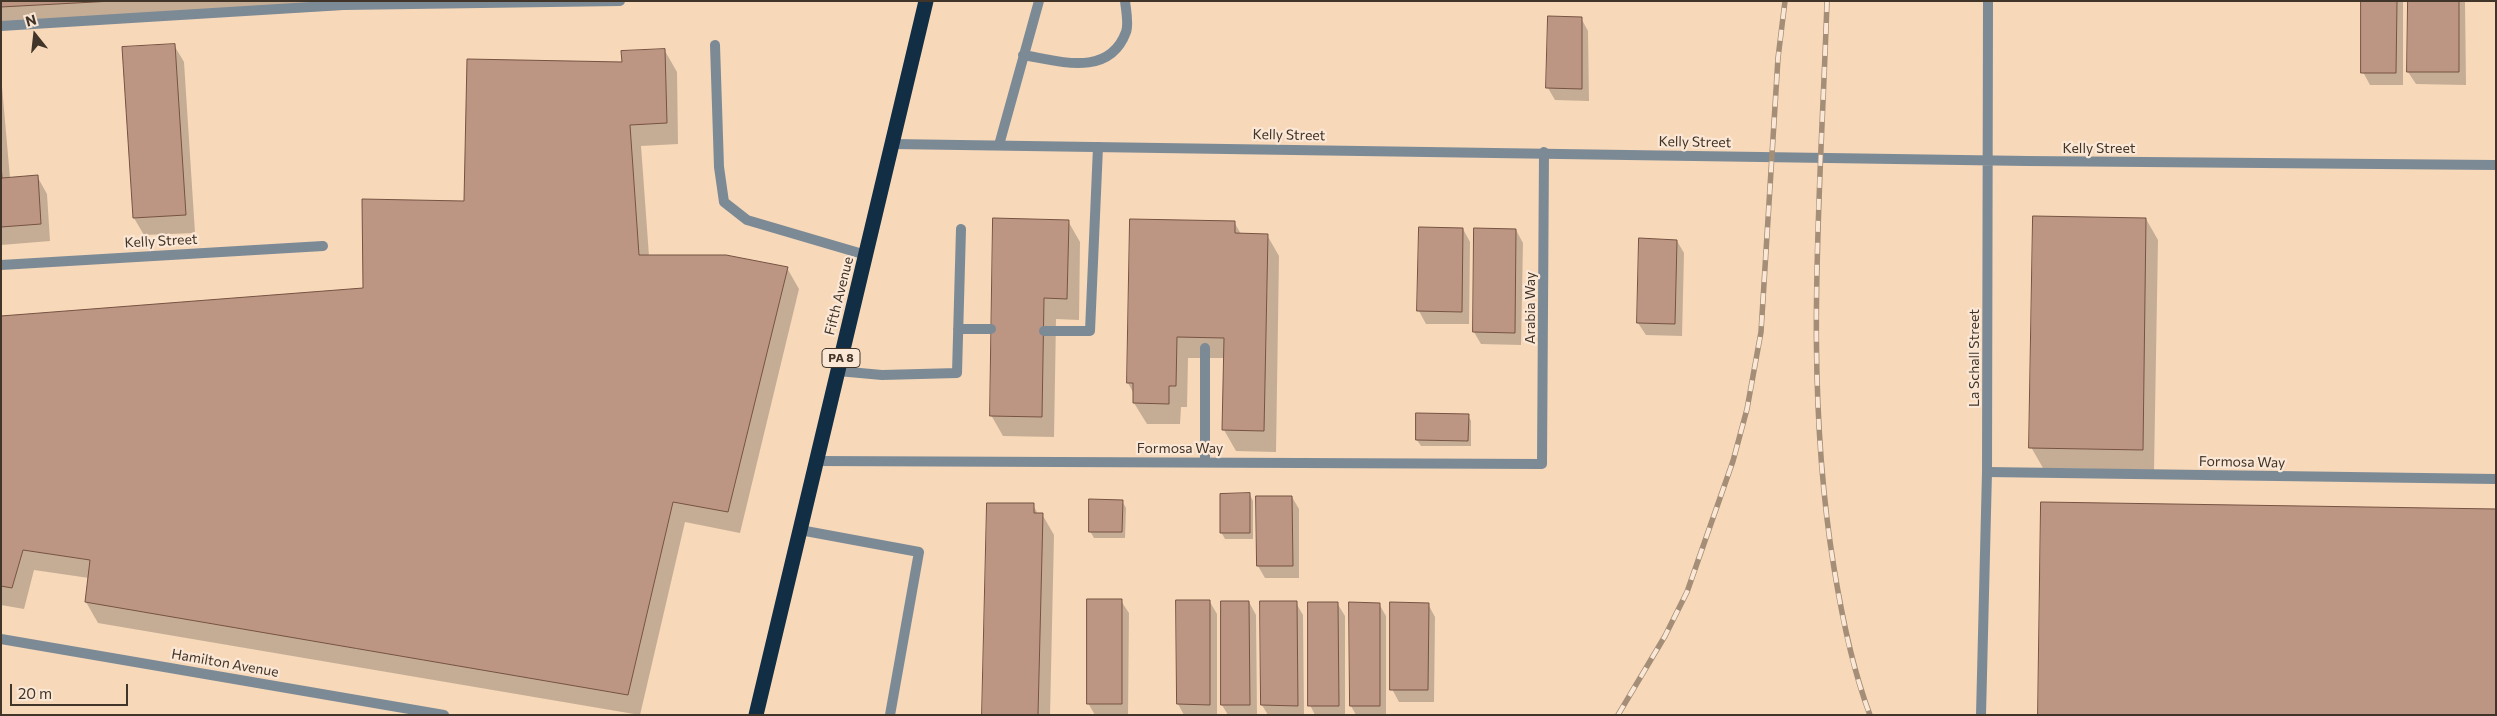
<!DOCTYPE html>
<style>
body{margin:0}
#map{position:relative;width:2497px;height:716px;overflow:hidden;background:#f7d8b9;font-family:Commissioner,sans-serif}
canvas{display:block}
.frame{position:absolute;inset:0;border:2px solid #413428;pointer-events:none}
.north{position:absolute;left:10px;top:10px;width:50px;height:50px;-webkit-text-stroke:4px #fbe7d5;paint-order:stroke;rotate:344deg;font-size:14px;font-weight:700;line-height:20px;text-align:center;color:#413428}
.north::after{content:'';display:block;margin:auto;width:18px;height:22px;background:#413428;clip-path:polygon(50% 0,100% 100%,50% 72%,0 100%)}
.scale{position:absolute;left:10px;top:684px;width:118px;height:22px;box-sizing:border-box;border:2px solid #413428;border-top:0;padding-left:6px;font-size:15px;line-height:18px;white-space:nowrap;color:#413428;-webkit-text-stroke:4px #fbe7d5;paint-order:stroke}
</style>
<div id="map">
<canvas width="2497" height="716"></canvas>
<div class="frame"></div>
<div class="north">N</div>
<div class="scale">20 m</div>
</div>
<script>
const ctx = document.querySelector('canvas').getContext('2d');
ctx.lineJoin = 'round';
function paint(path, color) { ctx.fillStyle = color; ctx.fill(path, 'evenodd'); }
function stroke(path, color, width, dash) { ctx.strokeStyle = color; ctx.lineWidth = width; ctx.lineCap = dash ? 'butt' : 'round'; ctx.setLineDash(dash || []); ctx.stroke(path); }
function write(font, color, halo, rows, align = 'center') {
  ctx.font = font + ' Commissioner,sans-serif'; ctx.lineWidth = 4.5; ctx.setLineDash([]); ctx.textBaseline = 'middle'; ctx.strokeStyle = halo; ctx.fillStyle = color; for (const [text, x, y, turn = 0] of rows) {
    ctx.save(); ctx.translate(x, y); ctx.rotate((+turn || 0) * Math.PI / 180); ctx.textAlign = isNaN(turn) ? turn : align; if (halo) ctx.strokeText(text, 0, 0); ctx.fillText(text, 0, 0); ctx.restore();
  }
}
const shadow = new Path2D(`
 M 1,1 L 563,1 L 376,8 L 1,29 Z
 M 2362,1 L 2403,1 L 2403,85 L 2370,85 L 2363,72 Z
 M 2409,1 L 2465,1 L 2466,85 L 2416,84 L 2408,72 Z
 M 1581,18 L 1588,31 L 1589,101 L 1555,100 L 1548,88 Z
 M 174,45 L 184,62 L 195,233 L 144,235 L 134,218 Z
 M 665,51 L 677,72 L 678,144 L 641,146 L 649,256 L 787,268 L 799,289 L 740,533 L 685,522 L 640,715 L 98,623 L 86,602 L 89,578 L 34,570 L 24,609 L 1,605 L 1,318 L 364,289 L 624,64 Z
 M 1,75 L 10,178 L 37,176 L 47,194 L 50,241 L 1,245 Z
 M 2146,219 L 2158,240 L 2154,470 L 2043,468 L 2031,447 Z
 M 1068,221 L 1080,242 L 1079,320 L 1056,319 L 1054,437 L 1003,436 L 991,415 Z
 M 1234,222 L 1241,234 L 1267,235 L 1279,256 L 1276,452 L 1236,451 L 1224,430 L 1225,358 L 1188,358 L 1187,407 L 1181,407 L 1180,424 L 1147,424 L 1134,403 L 1134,394 L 1128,383 Z
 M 1420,228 L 1463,229 L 1470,242 L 1469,324 L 1426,324 L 1419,311 Z
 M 1516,230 L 1523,243 L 1521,345 L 1481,344 L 1474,332 Z
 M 1677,241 L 1684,253 L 1682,336 L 1646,335 L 1638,323 Z
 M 1468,415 L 1471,421 L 1471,446 L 1421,446 L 1417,440 Z
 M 1250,495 L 1253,501 L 1253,539 L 1225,539 L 1221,532 Z
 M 1292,497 L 1299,509 L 1299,578 L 1265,578 L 1258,566 Z
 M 1122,501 L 1126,508 L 1125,538 L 1094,538 L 1090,531 Z
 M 1033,505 L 1038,514 L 1042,514 L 1054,535 L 1050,715 L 983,715 Z
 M 1121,601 L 1129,613 L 1128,715 L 1095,715 L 1088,703 Z
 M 1210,602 L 1217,614 L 1217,715 L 1184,715 L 1178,704 Z
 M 1249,602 L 1256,615 L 1257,715 L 1228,715 L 1222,705 Z
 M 1296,603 L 1303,615 L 1304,715 L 1268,715 L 1262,705 Z
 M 1337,603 L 1345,616 L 1345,715 L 1315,715 L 1310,705 Z
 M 1379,604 L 1386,616 L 1386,715 L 1356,715 L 1351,706 Z
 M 1428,604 L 1435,617 L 1434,702 L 1399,702 L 1392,689 Z`);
const building = new Path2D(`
 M 1,1 L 113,1 L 1,7 Z
 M 2361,1 L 2397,1 L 2396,73 L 2361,73 Z
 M 2408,1 L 2459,1 L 2459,72 L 2407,72 Z
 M 1548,16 L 1582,17 L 1582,89 L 1546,88 Z
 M 175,44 L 186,215 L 133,218 L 122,47 Z
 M 665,49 L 667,123 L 630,125 L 639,255 L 726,255 L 788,267 L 728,512 L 673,502 L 628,695 L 85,602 L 90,560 L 23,550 L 12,588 L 1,586 L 1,316 L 363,288 L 362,199 L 464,201 L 467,59 L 622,62 L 621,51 Z
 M 1,163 L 2,178 L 38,175 L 41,224 L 1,227 Z
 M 2033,216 L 2146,218 L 2143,450 L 2029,448 Z
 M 993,218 L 1069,220 L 1067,299 L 1044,298 L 1042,417 L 990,416 Z
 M 1130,219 L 1235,221 L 1235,233 L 1268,234 L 1264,431 L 1222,430 L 1224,338 L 1177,337 L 1176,386 L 1169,386 L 1169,404 L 1133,403 L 1133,383 L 1127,383 Z
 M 1419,227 L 1463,228 L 1462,312 L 1417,311 Z
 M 1474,228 L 1516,229 L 1515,333 L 1473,332 Z
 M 1639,238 L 1677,240 L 1675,324 L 1637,323 Z
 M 1416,413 L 1469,414 L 1468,441 L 1416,440 Z
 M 1250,493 L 1250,533 L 1220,533 L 1220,494 Z
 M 1256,496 L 1292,496 L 1293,566 L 1257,566 Z
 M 1089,499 L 1123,500 L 1122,532 L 1089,532 Z
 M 2041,502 L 2496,509 L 2496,715 L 2038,715 Z
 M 987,503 L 1034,503 L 1034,513 L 1043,513 L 1038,715 L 982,715 Z
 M 1087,599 L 1122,599 L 1122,704 L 1087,704 Z
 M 1176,600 L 1210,600 L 1210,705 L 1177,704 Z
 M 1221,601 L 1249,601 L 1250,705 L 1221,705 Z
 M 1260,601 L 1297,601 L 1298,706 L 1261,705 Z
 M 1308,602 L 1338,602 L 1339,706 L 1308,706 Z
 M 1349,602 L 1380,603 L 1380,706 L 1350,706 Z
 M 1390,602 L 1429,603 L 1428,690 L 1390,690 Z`);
const lane = new Path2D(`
 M 1,26 L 343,5 L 620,1
 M 715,45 L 719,167 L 724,202 L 747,220 L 866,255
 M 1023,55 C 1059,61 1109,78 1126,32 C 1129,24 1126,10 1125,1
 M 999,145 L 1039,1
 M 1,265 L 323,246
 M 958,329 L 991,329
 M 1044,331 L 1090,331 L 1098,147
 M 1205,348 L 1205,462
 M 838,371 L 882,375 L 957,373 L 961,229
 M 817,461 L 1542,464 L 1544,152
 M 1987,472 L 2496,479
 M 800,530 L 919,552 L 890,715`);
const street = new Path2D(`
 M 893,144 L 2028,161 L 2496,165
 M 1,639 L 444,715
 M 1981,715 L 1987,472 L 1988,1`);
const highway = new Path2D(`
 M 756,715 L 926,1`);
const rail = new Path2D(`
 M 1827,1 C 1821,190 1803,380 1834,568 C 1842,617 1852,668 1870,715
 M 1618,715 L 1665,636 L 1687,592 L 1733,461 L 1747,409 L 1761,332 L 1778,58 L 1785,1`);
const shields = [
 [841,358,38]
];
const shieldNames = [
 ["PA 8",841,358]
];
const streetNames = [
 ["Kelly Street",1289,135,1],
 ["Kelly Street",1695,142,1],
 ["Kelly Street",2099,148],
 ["Kelly Street",161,241,-3],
 ["Fifth Avenue",839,296,-76],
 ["Arabia Way",1530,308,-90],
 ["La Schall Street",1974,358,-90],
 ["Formosa Way",1180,448],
 ["Formosa Way",2242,462,1],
 ["Hamilton Avenue",225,663,10]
];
paint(shadow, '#0003');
paint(building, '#bd9683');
stroke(building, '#755242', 1);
stroke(lane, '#7c8a96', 10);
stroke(street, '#7c8a96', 10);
stroke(highway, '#122e45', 15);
stroke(rail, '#a48e77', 5.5);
stroke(rail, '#fbe7d5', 4, [11]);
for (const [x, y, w] of shields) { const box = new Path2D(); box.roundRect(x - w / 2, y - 9.5, w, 19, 4); ctx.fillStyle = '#fbe7d5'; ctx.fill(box); stroke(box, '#413428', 1); }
write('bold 12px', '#413428', null, shieldNames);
write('14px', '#413428', '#fbe7d5', streetNames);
</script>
